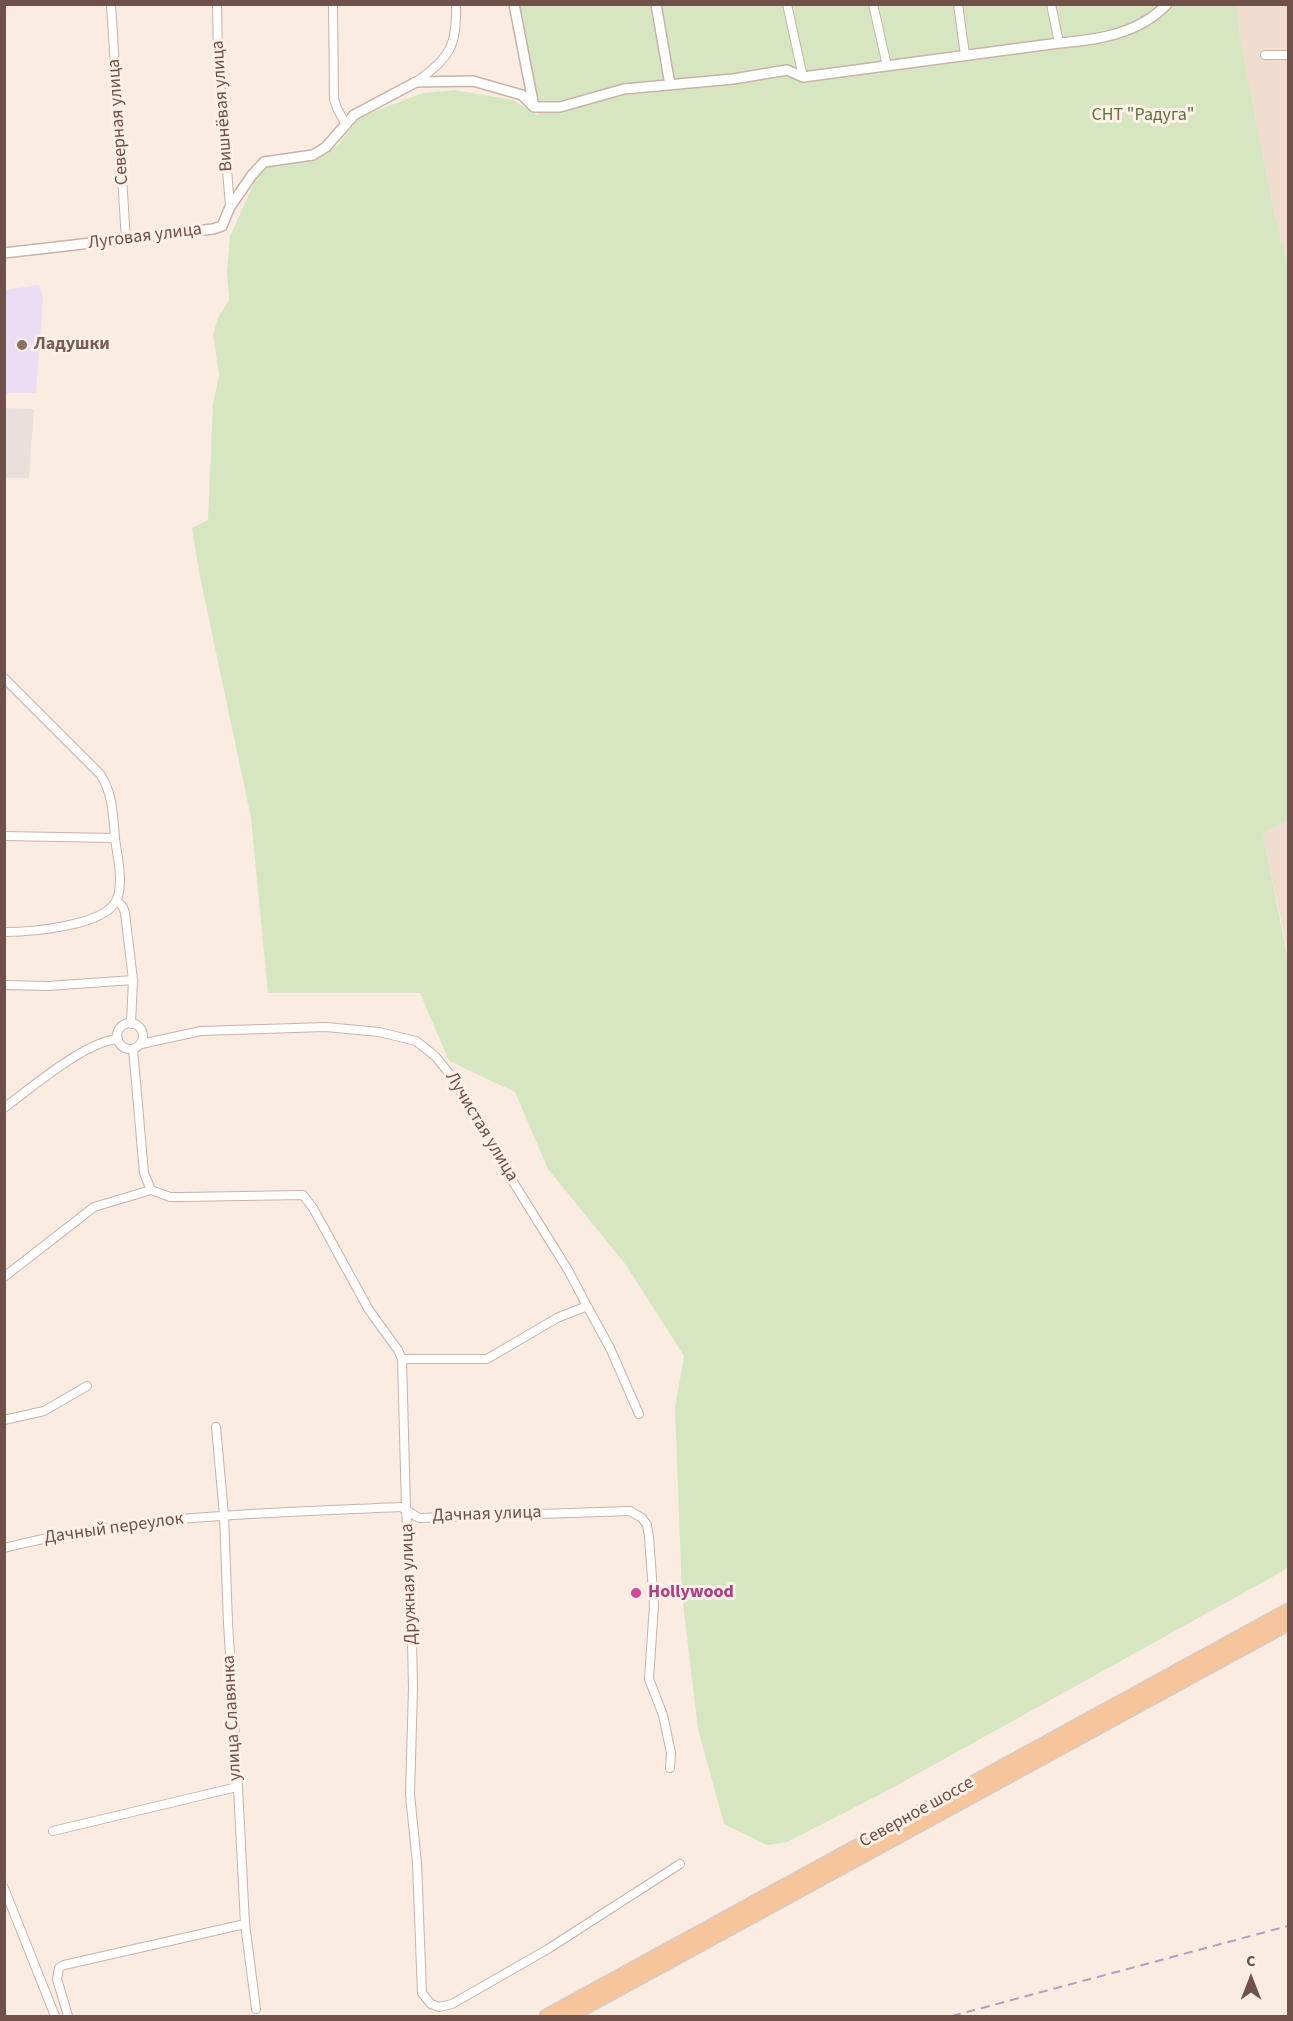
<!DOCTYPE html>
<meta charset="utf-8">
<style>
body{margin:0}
#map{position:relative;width:1293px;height:2021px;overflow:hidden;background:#faece1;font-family:"Source Sans 3",sans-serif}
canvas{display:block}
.frame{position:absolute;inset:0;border:6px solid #705149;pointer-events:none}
.north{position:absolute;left:1221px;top:1949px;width:60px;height:60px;-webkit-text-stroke:4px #fef0e6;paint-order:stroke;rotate:0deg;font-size:16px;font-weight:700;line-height:24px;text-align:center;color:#705149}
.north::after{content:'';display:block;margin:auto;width:21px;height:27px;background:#705149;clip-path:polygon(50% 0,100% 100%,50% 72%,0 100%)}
</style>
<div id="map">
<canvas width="1293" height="2021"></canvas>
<div class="frame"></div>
<div class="north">С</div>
</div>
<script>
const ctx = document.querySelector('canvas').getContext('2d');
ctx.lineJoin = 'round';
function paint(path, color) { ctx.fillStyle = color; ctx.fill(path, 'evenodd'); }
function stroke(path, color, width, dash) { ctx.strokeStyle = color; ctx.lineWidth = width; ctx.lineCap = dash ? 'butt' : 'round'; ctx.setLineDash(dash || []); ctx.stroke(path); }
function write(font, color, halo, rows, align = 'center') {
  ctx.font = font + ' "Source Sans 3",sans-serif'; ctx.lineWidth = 6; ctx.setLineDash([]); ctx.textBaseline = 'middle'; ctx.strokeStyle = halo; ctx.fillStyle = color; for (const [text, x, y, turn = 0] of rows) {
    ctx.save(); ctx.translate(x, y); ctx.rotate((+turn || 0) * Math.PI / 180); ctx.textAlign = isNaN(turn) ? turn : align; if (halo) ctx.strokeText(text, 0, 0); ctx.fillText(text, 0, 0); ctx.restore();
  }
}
const residential = new Path2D(`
 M 1237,5 L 1288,5 L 1288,266 L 1273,208 L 1240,37 Z
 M 1288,821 L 1288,954 L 1263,834 Z`);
const industrial = new Path2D(`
 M 5,408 L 34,409 L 29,478 L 5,478 Z`);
const education = new Path2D(`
 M 39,285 L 43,298 L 36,393 L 5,393 L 5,290 Z`);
const green = new Path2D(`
 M 520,5 L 1237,5 L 1240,37 L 1273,208 L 1288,266 L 1288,821 L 1263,834 L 1288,959 L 1288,1566 L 1283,1571 L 883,1793 L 787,1842 L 767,1845 L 724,1824 L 698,1729 L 682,1595 L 675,1408 L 684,1356 L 626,1265 L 548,1169 L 515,1092 L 449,1061 L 420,993 L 268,993 L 251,818 L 199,572 L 192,528 L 208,520 L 213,404 L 219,375 L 213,334 L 218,318 L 229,300 L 227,273 L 230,236 L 255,181 L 268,165 L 304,161 L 326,154 L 338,145 L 360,117 L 423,93 L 455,90 L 513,100 L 538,115 Z`);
const minor = new Path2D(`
 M 111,4 L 126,240
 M 217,4 L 218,57 L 230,207
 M 333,4 L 334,99 L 337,108 L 346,125
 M 787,4 L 803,77
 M 873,4 L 887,66
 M 958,4 L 965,55
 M 1051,4 L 1059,43
 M 1265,55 L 1288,55
 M 416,82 C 450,57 457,47 456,4
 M 4,678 L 100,774 C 113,793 113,816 115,838 L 4,836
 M 117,901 L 123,907 L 125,913 L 133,980 L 131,1024
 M 4,932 C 30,932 107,926 117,899 C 124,881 117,856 115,838
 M 4,985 L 48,986 L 133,980
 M117 1036a13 13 0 1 1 26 0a13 13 0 1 1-26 0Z
 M 141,1044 L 201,1031 L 326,1027 L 379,1032 L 416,1041 L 435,1056 L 453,1078 L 497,1156 L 568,1270 L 587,1306
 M 133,1049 L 144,1173 L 151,1190 L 170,1197 L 182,1197 L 303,1195 L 313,1208 L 369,1310 L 398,1350 L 402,1359 L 406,1509 L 411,1592 L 413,1688 L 410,1795 L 417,1863 L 422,1993 L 431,2004 L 439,2007 L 452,2004 L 548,1949 L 680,1864
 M 4,1108 C 31,1088 86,1041 118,1039
 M 4,1277 L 94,1207 L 151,1190
 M 402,1359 L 487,1359 L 557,1318 L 587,1306 L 610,1348 L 639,1414
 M 4,1420 L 44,1411 L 87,1386
 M 216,1427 L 224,1515 L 228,1623 L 237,1768 L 245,1924 L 256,2009
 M 4,1548 C 132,1515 269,1513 401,1507 L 419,1518 L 630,1511 L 642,1518 L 647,1525 L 649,1537 L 654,1605 L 649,1679 L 663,1715 L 671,1753 L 670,1768
 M 53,1831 L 237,1787
 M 4,1888 L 55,2016
 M 68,2016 L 57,1979 L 59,1968 L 64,1965 L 245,1924`);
const tertiary = new Path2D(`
 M 514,4 L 534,107
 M 656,4 L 670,85
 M 4,253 L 213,229 L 222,226 L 230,207 L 252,175 L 264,162 L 313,155 L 326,147 L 354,115 L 416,82 L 473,81 L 522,95 L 534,107 L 560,107 L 624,89 L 733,79 L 787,70 L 803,77 L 1059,43 C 1097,40 1139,34 1167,4`);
const primary = new Path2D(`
 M 546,2016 L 1288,1610
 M 570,2016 L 1288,1624`);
const rail = new Path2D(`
 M 952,2016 L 1288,1926`);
const markers = [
 [22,345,6,"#8d6e63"],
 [636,1593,6,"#d1479c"]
];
const streetNames = [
 ["Вишнёвая улица",223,106,-94],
 ["Северная улица",119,122,-94],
 ["Луговая улица",145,237,-7],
 ["Лучистая улица",481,1127,59],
 ["Дачная улица",487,1515,-2],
 ["Дачный переулок",114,1529,-8],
 ["Дружная улица",410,1584,-92],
 ["улица Славянка",233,1718,-93],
 ["Северное шоссе",917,1813,-29]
];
const parkNames = [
 ["СНТ \"Радуга\"",1143,116]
];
const educationNames = [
 ["Ладушки",34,345]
];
const hotelNames = [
 ["Hollywood",648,1593]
];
paint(residential, '#f1dcd0');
paint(industrial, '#e9e0dc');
paint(education, '#e9def6');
paint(green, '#d6e6c1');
stroke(minor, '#cab2a8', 10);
stroke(tertiary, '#cab2a8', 12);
stroke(primary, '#d4cbc8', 15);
stroke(minor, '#fff', 8);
stroke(tertiary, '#fff', 9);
stroke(primary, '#f6c59c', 12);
stroke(rail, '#ada1c2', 2, [9, 6]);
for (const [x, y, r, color] of markers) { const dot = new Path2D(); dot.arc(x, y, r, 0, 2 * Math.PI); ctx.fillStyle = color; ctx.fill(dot); stroke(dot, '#fef0e6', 2); }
write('18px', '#705149', '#fef0e6', streetNames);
write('18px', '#5a7542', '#fef0e6', parkNames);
write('bold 18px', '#785e54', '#fef0e6', educationNames, 'left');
write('bold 18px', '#b23c85', '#fef0e6', hotelNames, 'left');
</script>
